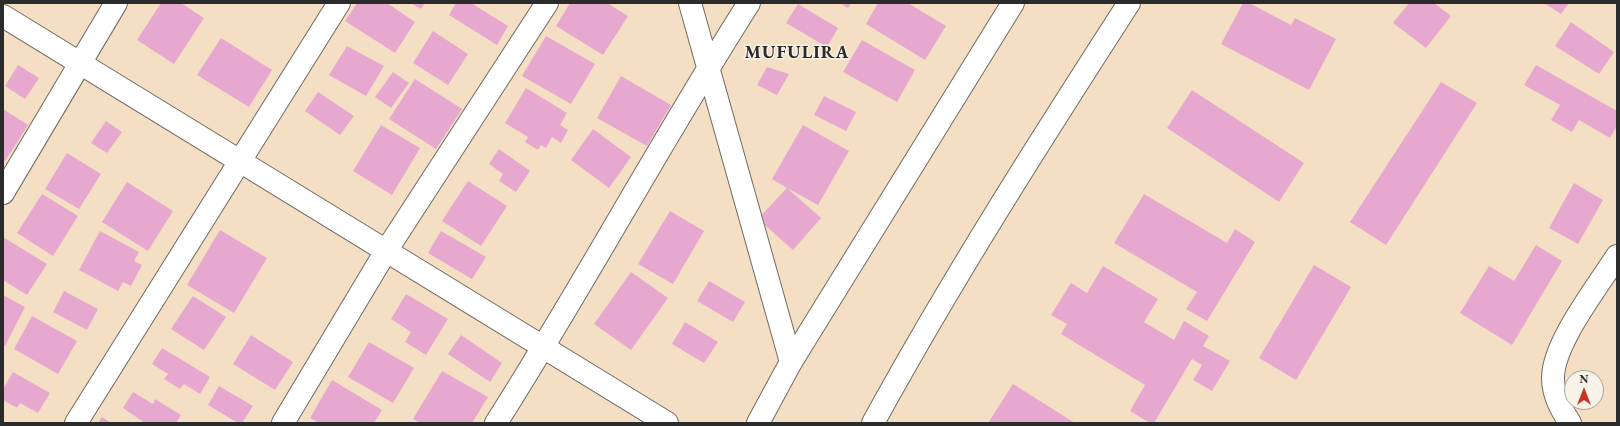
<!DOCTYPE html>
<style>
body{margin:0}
#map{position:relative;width:1620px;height:426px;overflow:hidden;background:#f4dfc4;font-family:"EB Garamond",serif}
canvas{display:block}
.frame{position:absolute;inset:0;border:4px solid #2b2b2b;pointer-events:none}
.north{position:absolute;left:1564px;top:370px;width:40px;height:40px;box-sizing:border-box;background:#f7f3e8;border:1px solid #a5a39c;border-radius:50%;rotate:0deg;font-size:11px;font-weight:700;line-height:16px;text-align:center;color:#2b2b2b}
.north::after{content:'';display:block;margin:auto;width:14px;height:18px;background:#c8321e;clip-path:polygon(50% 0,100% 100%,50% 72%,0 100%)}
</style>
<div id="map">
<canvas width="1620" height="426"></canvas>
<div class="frame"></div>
<div class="north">N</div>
</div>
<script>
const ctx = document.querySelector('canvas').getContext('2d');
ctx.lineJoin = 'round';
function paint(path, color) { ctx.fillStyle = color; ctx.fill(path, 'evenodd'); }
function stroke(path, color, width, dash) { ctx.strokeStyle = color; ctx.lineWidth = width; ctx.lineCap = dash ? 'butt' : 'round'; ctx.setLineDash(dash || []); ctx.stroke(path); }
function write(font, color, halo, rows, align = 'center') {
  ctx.font = font + ' "EB Garamond",serif'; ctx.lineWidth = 3; ctx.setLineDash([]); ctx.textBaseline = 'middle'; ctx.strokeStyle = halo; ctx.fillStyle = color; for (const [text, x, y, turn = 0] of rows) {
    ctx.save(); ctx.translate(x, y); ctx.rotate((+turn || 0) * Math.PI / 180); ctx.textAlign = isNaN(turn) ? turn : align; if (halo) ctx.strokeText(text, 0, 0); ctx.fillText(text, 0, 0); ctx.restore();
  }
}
const building = new Path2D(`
 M 161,3 L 181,3 L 204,18 L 174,64 L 137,40 Z
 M 357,3 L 387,3 L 415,22 L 395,53 L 345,21 Z
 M 411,3 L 425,3 L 421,9 Z
 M 456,3 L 471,3 L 508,26 L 497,45 L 449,15 Z
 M 570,3 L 607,3 L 628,16 L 603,55 L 556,26 Z
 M 840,3 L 851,3 L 848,8 Z
 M 878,3 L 908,3 L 946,26 L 925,60 L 866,24 Z
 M 1243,3 L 1249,3 L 1291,25 L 1295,18 L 1336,39 L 1309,90 L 1221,44 Z
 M 1409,3 L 1434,3 L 1451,16 L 1426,48 L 1393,23 Z
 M 1544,3 L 1569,3 L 1561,14 Z
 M 798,4 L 838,28 L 827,47 L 786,23 Z
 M 1571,22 L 1614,52 L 1599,74 L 1555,46 Z
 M 433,31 L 468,54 L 448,85 L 413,63 Z
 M 546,36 L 595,64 L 571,104 L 522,76 Z
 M 221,38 L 272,70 L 249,107 L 197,75 Z
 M 862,40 L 915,70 L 897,102 L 843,72 Z
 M 347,46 L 384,66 L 366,96 L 329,75 Z
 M 18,65 L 39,78 L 25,99 L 5,86 Z
 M 1536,65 L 1617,111 L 1617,126 L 1610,138 L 1579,120 L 1572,132 L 1551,120 L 1560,105 L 1524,85 Z
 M 767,67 L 789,74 L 777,95 L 757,85 Z
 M 393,72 L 409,83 L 391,108 L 375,97 Z
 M 621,76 L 671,105 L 647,146 L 597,118 Z
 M 415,79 L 462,109 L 436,149 L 389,119 Z
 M 1441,82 L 1477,103 L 1386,245 L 1350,222 Z
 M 526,88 L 567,113 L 560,125 L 568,130 L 561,143 L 552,137 L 546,148 L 541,145 L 538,150 L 525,142 L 528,137 L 505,123 Z
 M 1192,90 L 1304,163 L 1279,202 L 1167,128 Z
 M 318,92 L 354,116 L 340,135 L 305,111 Z
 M 824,96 L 856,112 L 846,131 L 814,115 Z
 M 3,109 L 28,125 L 5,161 L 3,160 Z
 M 106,121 L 122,132 L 107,153 L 91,143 Z
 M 381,125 L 420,148 L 392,195 L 353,171 Z
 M 803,125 L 849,151 L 818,205 L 787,188 L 821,218 L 793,250 L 758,219 L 787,188 L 772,179 Z
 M 593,129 L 631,157 L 609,188 L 571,160 Z
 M 499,149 L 530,171 L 516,192 L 499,181 L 503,174 L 489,164 Z
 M 67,153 L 101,174 L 79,209 L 45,189 Z
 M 468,181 L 507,206 L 481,246 L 442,221 Z
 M 127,182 L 173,211 L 148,251 L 102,222 Z
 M 1574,183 L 1603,200 L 1578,244 L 1549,228 Z
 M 42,194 L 78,216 L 53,256 L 17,233 Z
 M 1144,194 L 1227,243 L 1235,229 L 1255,242 L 1207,321 L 1186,309 L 1197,292 L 1114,243 Z
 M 670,211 L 704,231 L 673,284 L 638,264 Z
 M 220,230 L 267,258 L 234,313 L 187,285 Z
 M 100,231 L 139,252 L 134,261 L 142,265 L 131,286 L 123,282 L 118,291 L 79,270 Z
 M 441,231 L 486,257 L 472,279 L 428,253 Z
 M 3,237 L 47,264 L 27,295 L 3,280 Z
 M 1536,245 L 1562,261 L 1512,345 L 1460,313 L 1489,266 L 1514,281 Z
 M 1314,265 L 1351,287 L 1296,380 L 1259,358 Z
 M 1103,266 L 1158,299 L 1144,322 L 1174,340 L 1184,321 L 1209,336 L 1203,346 L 1230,361 L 1212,391 L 1193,380 L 1202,365 L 1192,359 L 1154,423 L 1150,423 L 1130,411 L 1145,385 L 1061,334 L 1067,324 L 1051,315 L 1071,283 L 1087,293 Z
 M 631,272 L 668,298 L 631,350 L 594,324 Z
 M 709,281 L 745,302 L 733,322 L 697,301 Z
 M 64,291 L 98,309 L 87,330 L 53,312 Z
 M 406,294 L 448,319 L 426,355 L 405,342 L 411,332 L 391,319 Z
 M 3,295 L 25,307 L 5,346 L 3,345 Z
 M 193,296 L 226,317 L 204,350 L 171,329 Z
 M 32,316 L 77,341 L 58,374 L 14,349 Z
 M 685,322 L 718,342 L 704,363 L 672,344 Z
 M 251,335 L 293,362 L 275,390 L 233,364 Z
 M 461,335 L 502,363 L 490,382 L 448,354 Z
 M 369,342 L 414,368 L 393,403 L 348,377 Z
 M 162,348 L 210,377 L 200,394 L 184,384 L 180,389 L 164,379 L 168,374 L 152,364 Z
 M 442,371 L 488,397 L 472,423 L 420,423 L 413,419 Z
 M 13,372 L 50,393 L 38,413 L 20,403 L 17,408 L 3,400 L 3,389 Z
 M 332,380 L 382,410 L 374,423 L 319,423 L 310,418 Z
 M 1013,384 L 1075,423 L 988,423 Z
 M 219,386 L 253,406 L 242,423 L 238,423 L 208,405 Z
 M 133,392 L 153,404 L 155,399 L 181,415 L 176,423 L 145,423 L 123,408 Z
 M 102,417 L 111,423 L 98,423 Z`);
const minor = new Path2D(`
 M 690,3 L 791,362
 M 3,16 L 667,423
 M 3,193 L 116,3
 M 76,423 L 339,3
 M 283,423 L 386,251 L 547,3
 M 496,423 C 584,285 661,141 749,3
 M 873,423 C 952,279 1040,141 1129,3
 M 1570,423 C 1561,409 1553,395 1553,378 C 1553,343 1598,286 1617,256`);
const tertiary = new Path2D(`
 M 758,423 L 791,362 L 1013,3`);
const districtNames = [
 ["MUFULIRA",797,53]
];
paint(building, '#e7a8d0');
stroke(minor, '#716a61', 24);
stroke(tertiary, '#716a61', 24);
stroke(minor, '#fff', 22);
stroke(tertiary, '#fff', 22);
ctx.letterSpacing = '1px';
write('bold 18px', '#2b2b2b', '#f7f3e8', districtNames);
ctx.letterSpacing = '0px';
</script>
